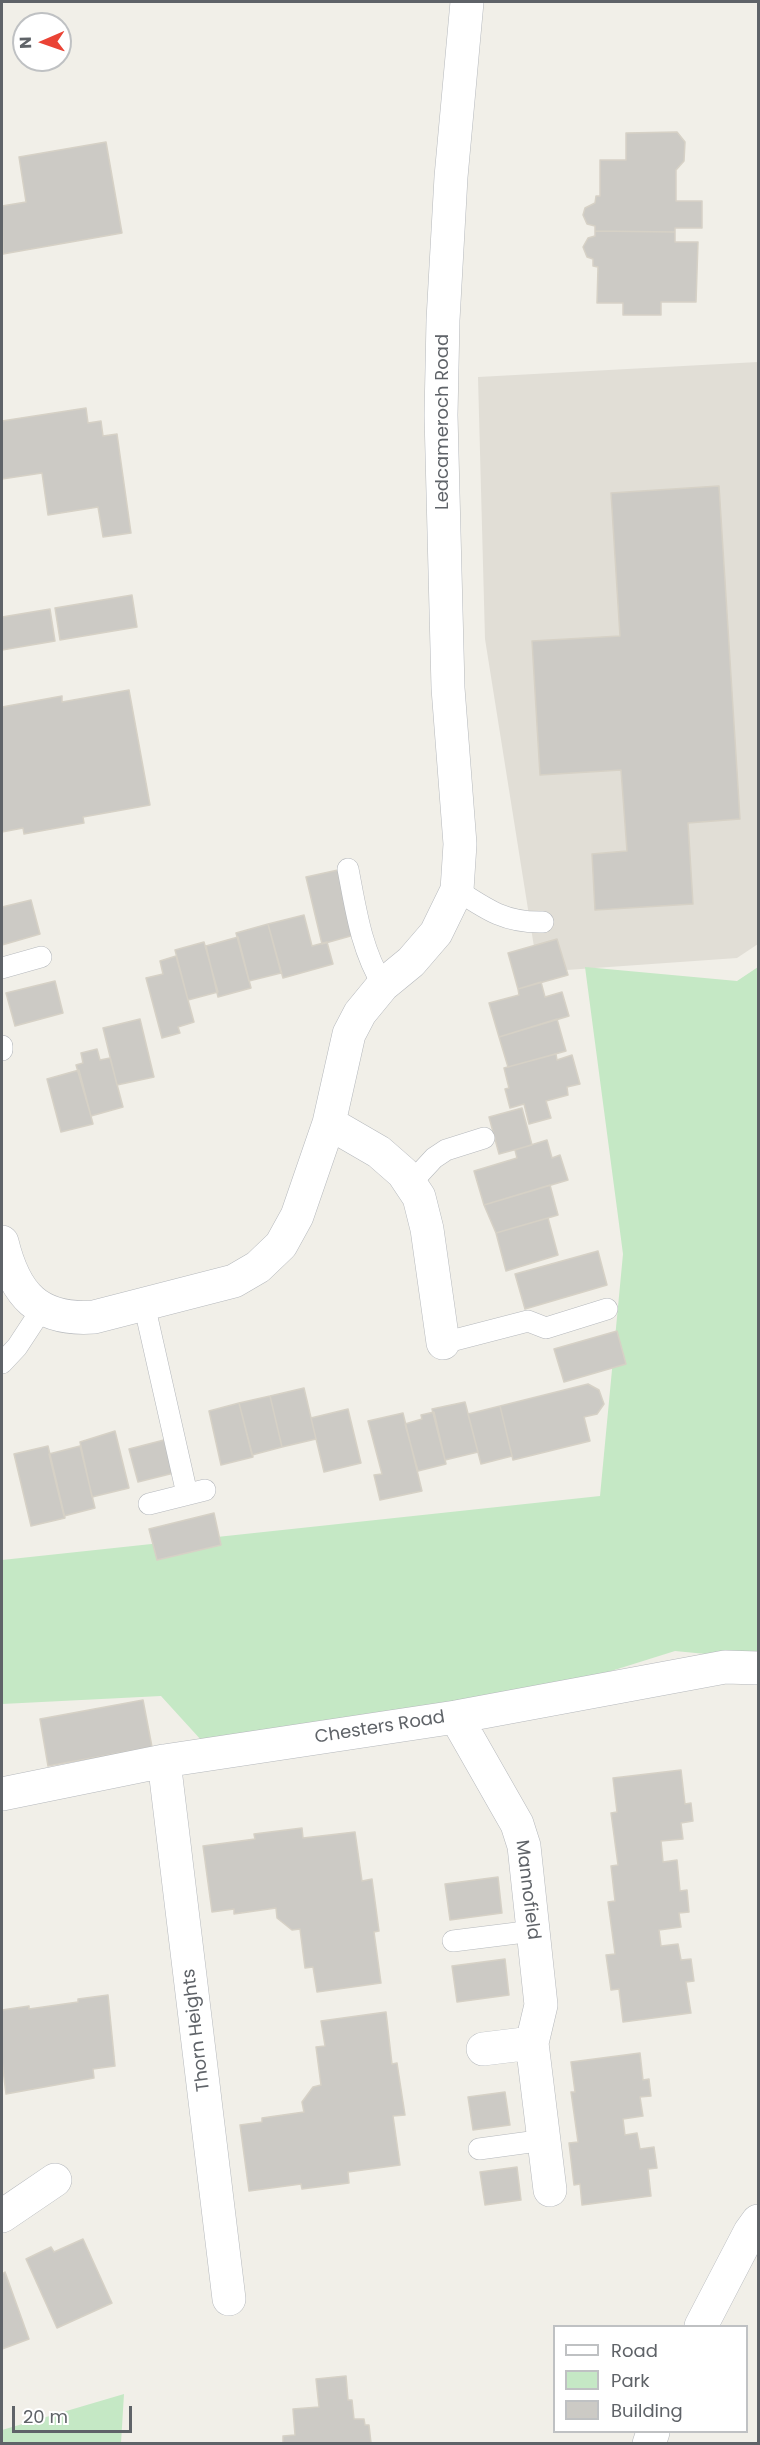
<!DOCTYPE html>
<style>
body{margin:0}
#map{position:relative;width:760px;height:2445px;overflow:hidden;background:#f1efe8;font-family:Poppins,sans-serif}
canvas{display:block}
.frame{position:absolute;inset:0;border:3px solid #5f6368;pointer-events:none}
.legend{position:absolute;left:553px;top:2325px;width:195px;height:108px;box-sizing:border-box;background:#fff;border:2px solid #bfc1c3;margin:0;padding:8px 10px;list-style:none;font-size:18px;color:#5f6368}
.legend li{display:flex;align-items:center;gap:12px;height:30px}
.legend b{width:30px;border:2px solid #bfc1c3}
.north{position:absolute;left:12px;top:12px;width:60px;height:60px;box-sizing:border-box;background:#fff;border:2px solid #bfc1c3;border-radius:50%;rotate:268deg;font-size:16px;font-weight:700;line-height:24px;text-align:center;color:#5f6368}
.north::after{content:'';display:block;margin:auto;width:21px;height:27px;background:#ea4335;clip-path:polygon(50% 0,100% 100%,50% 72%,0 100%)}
.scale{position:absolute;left:12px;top:2406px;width:120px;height:27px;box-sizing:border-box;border:3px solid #5f6368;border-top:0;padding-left:8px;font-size:18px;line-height:21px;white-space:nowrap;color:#5f6368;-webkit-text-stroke:4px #fff;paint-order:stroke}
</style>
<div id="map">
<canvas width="760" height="2445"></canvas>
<div class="frame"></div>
<ul class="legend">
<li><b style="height:8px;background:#fff"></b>Road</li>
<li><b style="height:16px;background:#c5e8c5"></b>Park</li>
<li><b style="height:16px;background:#cccac5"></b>Building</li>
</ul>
<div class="north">N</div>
<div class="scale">20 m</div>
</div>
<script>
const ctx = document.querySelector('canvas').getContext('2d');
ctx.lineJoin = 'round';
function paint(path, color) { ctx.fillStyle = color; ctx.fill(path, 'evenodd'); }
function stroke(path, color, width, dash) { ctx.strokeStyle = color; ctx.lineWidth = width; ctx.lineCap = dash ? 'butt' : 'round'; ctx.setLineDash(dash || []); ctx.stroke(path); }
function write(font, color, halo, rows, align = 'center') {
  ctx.font = font + ' Poppins,sans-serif'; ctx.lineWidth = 4.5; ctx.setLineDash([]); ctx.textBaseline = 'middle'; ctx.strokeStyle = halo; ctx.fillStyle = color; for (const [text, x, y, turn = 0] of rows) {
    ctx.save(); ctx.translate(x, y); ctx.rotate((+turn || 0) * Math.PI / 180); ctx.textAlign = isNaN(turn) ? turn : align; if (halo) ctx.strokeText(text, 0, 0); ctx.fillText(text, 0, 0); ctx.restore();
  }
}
const education = new Path2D(`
 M 758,362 L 758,944 L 737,958 L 538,972 L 485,639 L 478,377 Z`);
const green = new Path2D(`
 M 585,967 L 737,981 L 758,967 L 758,1659 L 675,1651 L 509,1703 L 212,1752 L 161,1696 L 2,1704 L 2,1560 L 600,1496 L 623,1254 Z
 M 124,2394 L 121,2443 L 2,2443 L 2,2430 Z`);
const building = new Path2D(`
 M 677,132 L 685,142 L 684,161 L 676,170 L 676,201 L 702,201 L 702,228 L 675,228 L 675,232 L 595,231 L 595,226 L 587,224 L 583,215 L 585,208 L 595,203 L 596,196 L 600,196 L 600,160 L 626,160 L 626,133 Z
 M 106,142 L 122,233 L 3,254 L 2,206 L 26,202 L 19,157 Z
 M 595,231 L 675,232 L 675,242 L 698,242 L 696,302 L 661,302 L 661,315 L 623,315 L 623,303 L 597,303 L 598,267 L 593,266 L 593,259 L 587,257 L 583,247 L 588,238 L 595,236 Z
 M 86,408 L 88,423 L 101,421 L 103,436 L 117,434 L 131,533 L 103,537 L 98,507 L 48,515 L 42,473 L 2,479 L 2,421 Z
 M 719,486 L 740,819 L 688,823 L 693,904 L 595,910 L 592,854 L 627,851 L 621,770 L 540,775 L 532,641 L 620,636 L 611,493 Z
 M 132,595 L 137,627 L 60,640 L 55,608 Z
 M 50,609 L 55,641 L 2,650 L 2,617 Z
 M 129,690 L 150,805 L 83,817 L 84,823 L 24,834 L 23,828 L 2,832 L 2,707 L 62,696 L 62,702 Z
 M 338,870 L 354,935 L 322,944 L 306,877 Z
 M 31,900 L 40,934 L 2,945 L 2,907 Z
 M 304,915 L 312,946 L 327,942 L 333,964 L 283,978 L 268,924 Z
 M 268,924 L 281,973 L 249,981 L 236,933 Z
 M 238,937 L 251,988 L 218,997 L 206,946 Z
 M 557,939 L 568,975 L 518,989 L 508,953 Z
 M 204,942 L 218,992 L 188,1000 L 175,950 Z
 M 176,956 L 194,1022 L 178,1027 L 180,1033 L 162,1038 L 146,978 L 163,974 L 160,961 Z
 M 55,981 L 63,1013 L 15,1026 L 6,993 Z
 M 541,982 L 545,997 L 562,992 L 569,1016 L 499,1037 L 489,1003 L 519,995 L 518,989 Z
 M 140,1019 L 154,1077 L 117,1085 L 103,1028 Z
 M 557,1019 L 566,1051 L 508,1067 L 499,1037 Z
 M 97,1049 L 100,1060 L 110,1058 L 123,1107 L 91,1116 L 76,1065 L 83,1063 L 81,1053 Z
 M 556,1054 L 557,1060 L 572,1055 L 580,1084 L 567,1087 L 568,1095 L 546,1101 L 551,1118 L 529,1124 L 524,1104 L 510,1108 L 505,1089 L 509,1088 L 504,1068 Z
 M 79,1070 L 93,1124 L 61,1132 L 47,1079 Z
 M 522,1108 L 532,1145 L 499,1154 L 489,1117 Z
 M 547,1140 L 552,1158 L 560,1155 L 568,1180 L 484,1205 L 474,1171 L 517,1158 L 515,1150 Z
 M 550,1185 L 558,1215 L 496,1233 L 484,1205 Z
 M 548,1218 L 558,1255 L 506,1271 L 496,1233 Z
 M 598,1251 L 607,1285 L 525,1309 L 515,1274 Z
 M 617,1331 L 626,1364 L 564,1382 L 554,1349 Z
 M 588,1384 L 599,1390 L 604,1404 L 597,1414 L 584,1417 L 590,1441 L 513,1460 L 500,1406 Z
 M 304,1388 L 316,1439 L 282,1447 L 270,1396 Z
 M 270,1396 L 282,1447 L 252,1455 L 239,1403 Z
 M 465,1402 L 478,1452 L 445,1460 L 432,1409 Z
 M 239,1403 L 253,1457 L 221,1465 L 209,1411 Z
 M 500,1406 L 512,1456 L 481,1464 L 468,1414 Z
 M 348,1409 L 361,1463 L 324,1472 L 311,1418 Z
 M 434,1412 L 446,1464 L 418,1471 L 405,1424 L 422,1419 L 421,1415 Z
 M 403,1413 L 422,1491 L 380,1500 L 374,1475 L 382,1474 L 368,1421 Z
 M 115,1431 L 129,1488 L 92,1497 L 80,1442 Z
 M 164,1440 L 174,1473 L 138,1482 L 129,1449 Z
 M 48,1446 L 65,1518 L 31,1526 L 14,1454 Z
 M 80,1446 L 95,1508 L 64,1516 L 49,1454 Z
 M 214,1513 L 221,1545 L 157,1560 L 149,1529 Z
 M 143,1700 L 152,1747 L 48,1766 L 40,1719 Z
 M 681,1770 L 685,1804 L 691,1803 L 693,1821 L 681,1823 L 683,1839 L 661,1841 L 663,1862 L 677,1860 L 680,1891 L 687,1890 L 689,1912 L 679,1913 L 681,1927 L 659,1930 L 661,1946 L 678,1944 L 681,1960 L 691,1959 L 694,1981 L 686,1982 L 691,2013 L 623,2022 L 619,1989 L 611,1990 L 606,1955 L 615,1954 L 608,1902 L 615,1901 L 611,1866 L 618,1865 L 611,1813 L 617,1812 L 613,1778 Z
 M 302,1828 L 303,1838 L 355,1832 L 362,1881 L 372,1879 L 379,1931 L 374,1932 L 381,1983 L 317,1992 L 313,1967 L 305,1968 L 300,1929 L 292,1930 L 277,1918 L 276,1908 L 234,1914 L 234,1909 L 212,1912 L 203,1846 L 255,1839 L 254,1834 Z
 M 498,1877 L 502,1913 L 450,1920 L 445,1884 Z
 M 505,1959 L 509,1995 L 457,2002 L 452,1966 Z
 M 108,1995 L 115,2066 L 93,2069 L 94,2078 L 6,2094 L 2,2061 L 2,2010 L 29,2006 L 29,2009 L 78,2002 L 78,1999 Z
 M 386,2012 L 392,2064 L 397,2063 L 405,2115 L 393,2116 L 400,2165 L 348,2172 L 349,2183 L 302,2189 L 301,2184 L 249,2191 L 240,2125 L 262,2122 L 262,2118 L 304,2112 L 302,2102 L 313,2087 L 321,2085 L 316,2047 L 325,2046 L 321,2021 Z
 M 640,2053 L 643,2080 L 649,2079 L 651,2096 L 640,2097 L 643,2116 L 623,2119 L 625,2135 L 637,2133 L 640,2149 L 654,2147 L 657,2168 L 648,2169 L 651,2196 L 582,2205 L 580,2184 L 574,2185 L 569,2143 L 578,2142 L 571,2092 L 575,2092 L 571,2062 Z
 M 505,2092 L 510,2125 L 473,2130 L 468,2097 Z
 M 517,2167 L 521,2200 L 485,2205 L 480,2172 Z
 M 83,2239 L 112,2303 L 57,2328 L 26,2259 L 51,2247 L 54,2252 Z
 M 5,2272 L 29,2339 L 2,2349 L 2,2274 Z
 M 346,2376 L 348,2400 L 352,2400 L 354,2419 L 364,2419 L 365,2425 L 369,2425 L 371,2443 L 283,2444 L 283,2436 L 295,2435 L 293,2409 L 319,2407 L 316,2379 Z`);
const service = new Path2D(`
 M 348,869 C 356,910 361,949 383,985
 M 457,890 C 487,910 506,923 543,922
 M 2,968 L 41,957
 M 2,1046 L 2,1050
 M 410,1184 L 434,1158 L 446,1150 L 484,1138
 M 144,1304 L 187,1494
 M 443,1343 L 528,1321 L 546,1328 L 607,1309
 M 2,1363 L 17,1347 L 42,1309
 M 149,1504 L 205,1490
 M 453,1941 L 533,1931
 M 479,2149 L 545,2140`);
const minor = new Path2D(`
 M 329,1123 L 379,1152 L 403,1173 L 419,1197 L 427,1229 L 443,1343
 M 2,1242 C 15,1295 38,1321 94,1317 L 234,1281 L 258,1267 L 281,1245 L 297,1216 L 329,1123 L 349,1034 L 360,1013 L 383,985 L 411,962 L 436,933 L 457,890 L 460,844 L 448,688 L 441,415 L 443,320 L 451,177 L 467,2
 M 456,1717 L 517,1824 L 524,1846 L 541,2005 L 532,2043 L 550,2190
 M 164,1761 L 229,2299
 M 2,1794 L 164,1761 L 456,1717 L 725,1667 L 758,1668
 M 483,2049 L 532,2043
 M 2,2216 L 55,2180
 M 701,2326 L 750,2232 L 758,2221
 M 649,2444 L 653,2432`);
const streetNames = [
 ["Ledcameroch Road",443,422,-90],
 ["Chesters Road",380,1728,-9],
 ["Mannofield",527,1890,83],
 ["Thorn Heights",197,2030,-97]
];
paint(education, '#e1ded6');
paint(green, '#c5e8c5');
paint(building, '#cccac5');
stroke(building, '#d6d1c6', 1.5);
stroke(service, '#b5b8bc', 22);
stroke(minor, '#b5b8bc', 34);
stroke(service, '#fff', 21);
stroke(minor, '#fff', 33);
write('18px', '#5f6368', '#fff', streetNames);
</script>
